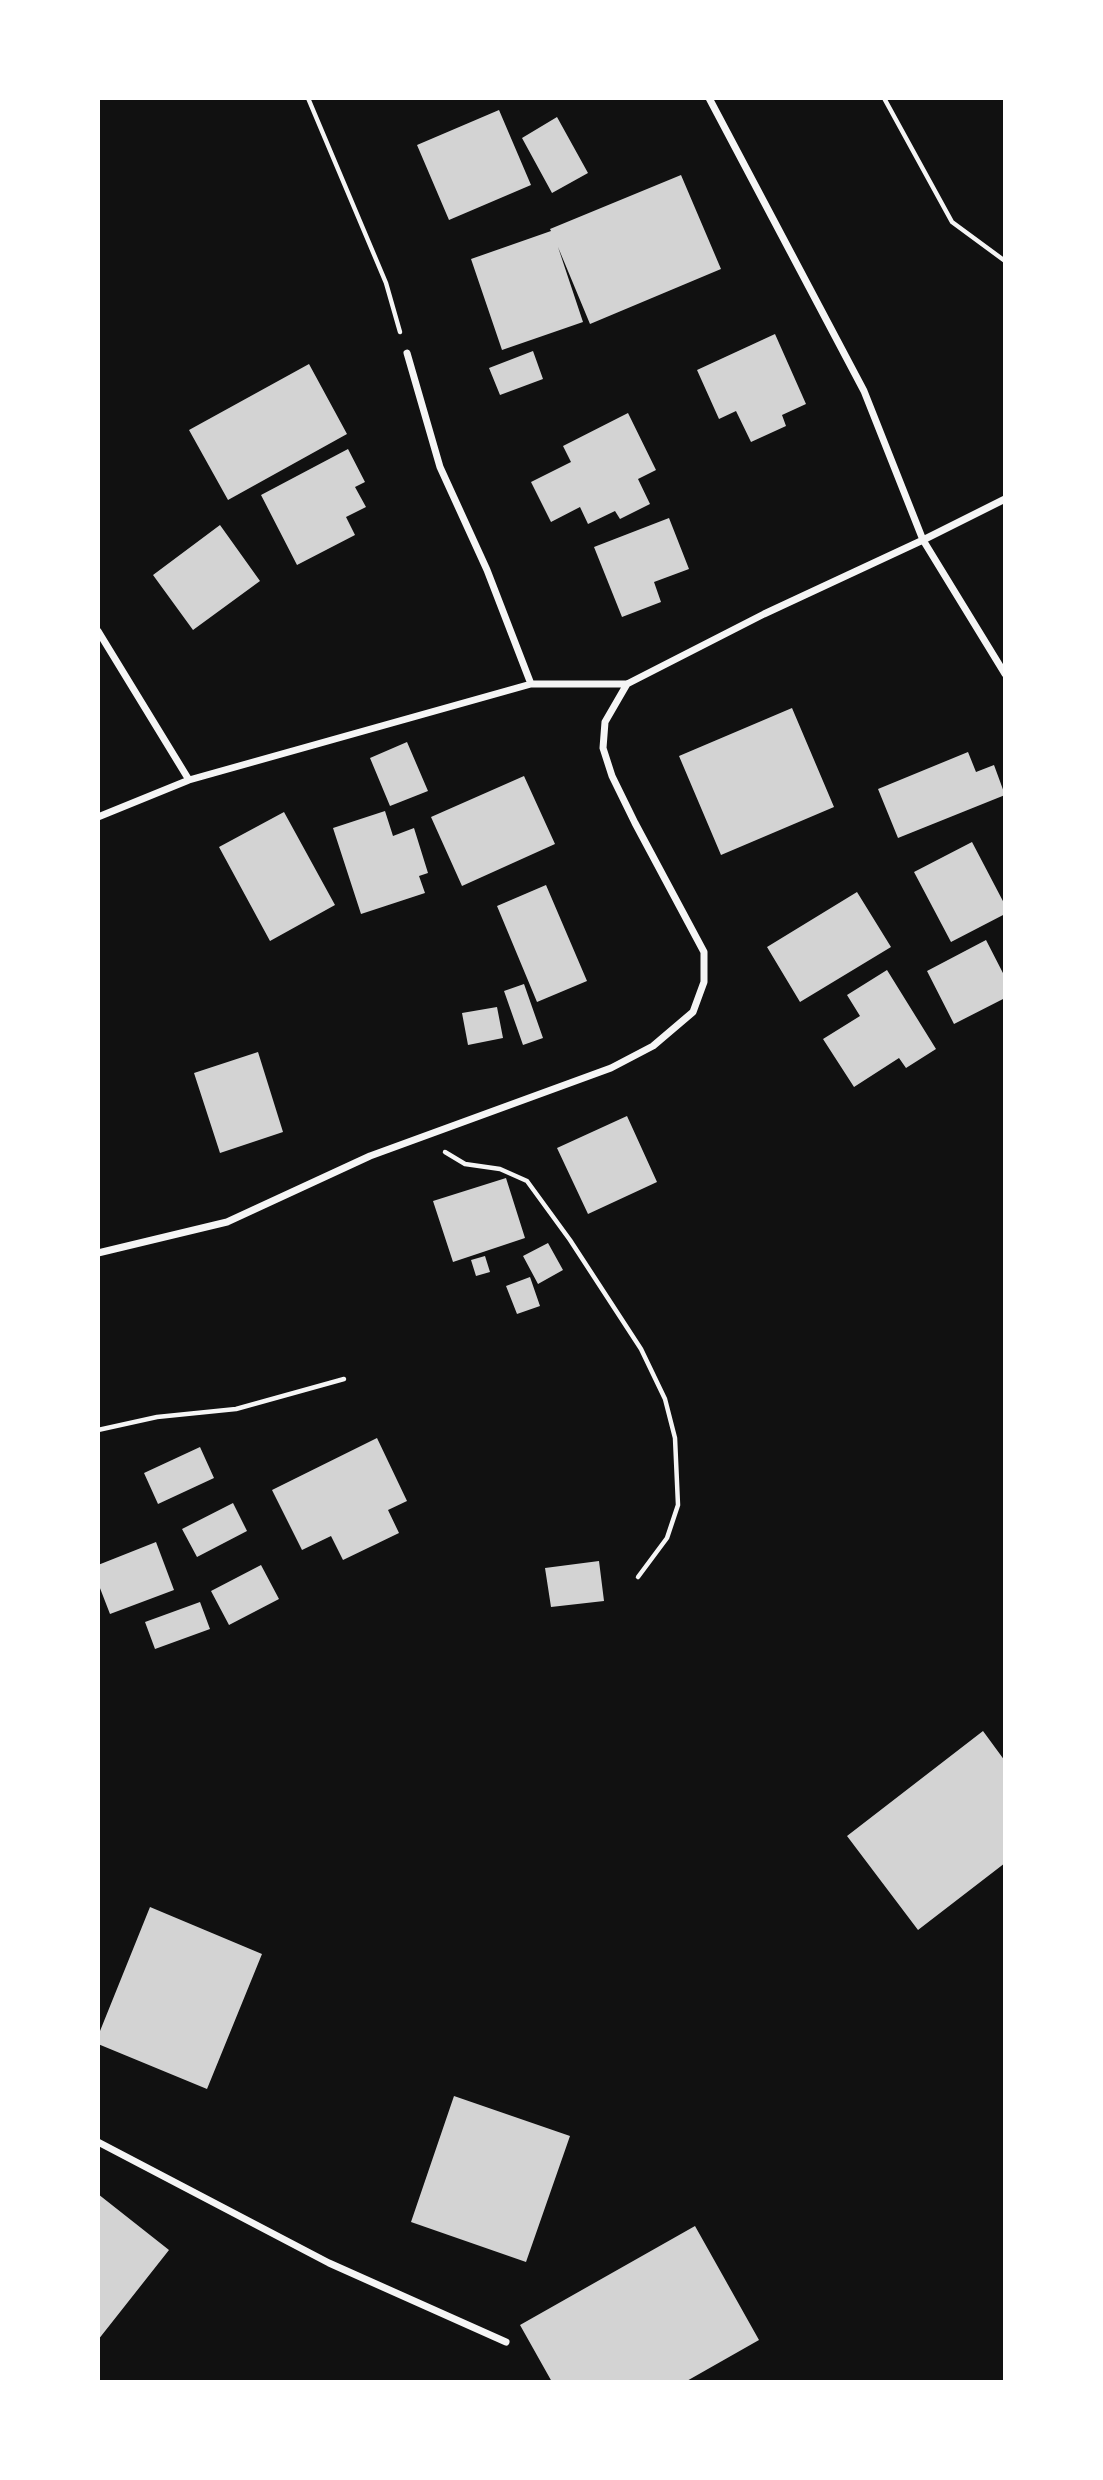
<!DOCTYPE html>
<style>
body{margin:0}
#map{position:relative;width:1103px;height:2480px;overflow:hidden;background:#111;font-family:"Times New Roman",serif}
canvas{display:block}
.frame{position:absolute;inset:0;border:100px solid #fff;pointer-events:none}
</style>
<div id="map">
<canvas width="1103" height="2480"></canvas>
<div class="frame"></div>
</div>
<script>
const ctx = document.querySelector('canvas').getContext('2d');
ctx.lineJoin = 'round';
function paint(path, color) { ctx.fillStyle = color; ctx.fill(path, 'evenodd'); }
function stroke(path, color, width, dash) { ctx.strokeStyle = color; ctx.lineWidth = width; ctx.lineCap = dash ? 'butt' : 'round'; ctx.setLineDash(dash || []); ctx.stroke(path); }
const building = new Path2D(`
 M 499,110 L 531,185 L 449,220 L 417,145 Z
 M 557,117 L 588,173 L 552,193 L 522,138 Z
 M 681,175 L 721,269 L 590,324 L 558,247 L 583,322 L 502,350 L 471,259 L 551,231 L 550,229 Z
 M 775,334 L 806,404 L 782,415 L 786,426 L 751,442 L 736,411 L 719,419 L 697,370 Z
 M 533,351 L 543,379 L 500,395 L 489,368 Z
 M 309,364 L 347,434 L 228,500 L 189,430 Z
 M 628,413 L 656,470 L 638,479 L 650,504 L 620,519 L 615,511 L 588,524 L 580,507 L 551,522 L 531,482 L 571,462 L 563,446 Z
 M 348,449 L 365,482 L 355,487 L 366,507 L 346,517 L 355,535 L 297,565 L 261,495 Z
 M 669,518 L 689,569 L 654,582 L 661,602 L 622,617 L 594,547 Z
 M 220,525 L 260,581 L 193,630 L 153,575 Z
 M 792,708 L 834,807 L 721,855 L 679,756 Z
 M 407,742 L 428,791 L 390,806 L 370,758 Z
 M 968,752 L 976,772 L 994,765 L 1005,795 L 898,838 L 878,789 Z
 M 524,776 L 555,844 L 462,886 L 431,817 Z
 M 385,811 L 393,836 L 414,828 L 428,873 L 419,876 L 425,893 L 361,914 L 333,828 Z
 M 284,812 L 335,905 L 270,941 L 219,847 Z
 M 972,842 L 1005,905 L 1005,914 L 951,942 L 914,872 Z
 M 546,885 L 587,981 L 537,1002 L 497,906 Z
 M 857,892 L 891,947 L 800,1002 L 767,947 Z
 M 986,940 L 1005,977 L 1005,998 L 954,1024 L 927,971 Z
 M 887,970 L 936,1049 L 906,1068 L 899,1058 L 854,1087 L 823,1039 L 860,1016 L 847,995 Z
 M 524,984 L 543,1038 L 523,1045 L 504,991 Z
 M 497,1007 L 503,1038 L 468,1045 L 462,1013 Z
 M 258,1052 L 283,1132 L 220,1153 L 194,1073 Z
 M 627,1116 L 657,1182 L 588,1214 L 557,1148 Z
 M 506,1178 L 525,1238 L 453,1262 L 433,1201 Z
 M 548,1243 L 563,1270 L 538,1284 L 523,1256 Z
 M 485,1256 L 490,1272 L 476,1276 L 471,1260 Z
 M 530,1277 L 540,1306 L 517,1314 L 506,1286 Z
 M 377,1438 L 407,1501 L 388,1510 L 399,1533 L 343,1560 L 331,1536 L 302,1550 L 272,1490 Z
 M 200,1447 L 214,1478 L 158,1504 L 144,1473 Z
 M 233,1503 L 247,1531 L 197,1557 L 182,1529 Z
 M 156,1542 L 174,1590 L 110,1614 L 98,1583 L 98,1565 Z
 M 599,1561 L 604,1601 L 551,1607 L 545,1568 Z
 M 261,1565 L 279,1599 L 229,1625 L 211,1591 Z
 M 200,1602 L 210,1629 L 155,1649 L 145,1622 Z
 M 983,1731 L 1005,1761 L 1005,1863 L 918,1930 L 847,1836 Z
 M 150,1907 L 262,1954 L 207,2089 L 98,2044 L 98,2036 Z
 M 454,2096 L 570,2136 L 526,2262 L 411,2222 Z
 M 98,2194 L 169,2250 L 98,2340 Z
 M 695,2226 L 759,2340 L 685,2382 L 552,2382 L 520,2325 Z`);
const path = new Path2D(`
 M 308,98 L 386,283 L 400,332
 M 884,98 L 952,222 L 1005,261
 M 445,1152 L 465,1164 L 500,1169 L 527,1181 L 570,1240 L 641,1349 L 665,1399 L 675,1438 L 678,1505 L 667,1538 L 638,1577
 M 98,1430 L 157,1417 L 236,1409 L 344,1379`);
const minor = new Path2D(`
 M 709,98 L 864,391 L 923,540 L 1005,674
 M 407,353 L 440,467 L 487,570 L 531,684
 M 98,631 L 189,780
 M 98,817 L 189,780 L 531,684 L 627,684 L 764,614 L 923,540 L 1005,499
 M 98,1253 L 227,1222 L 370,1156 L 611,1068 L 653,1046 L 693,1012 L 704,982 L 704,952 L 635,823 L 612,776 L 603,748 L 605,722 L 627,684
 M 98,2142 L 329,2263 L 506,2342`);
paint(building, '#d3d3d3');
stroke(path, '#f5f5f5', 4.5);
stroke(minor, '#f5f5f5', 7);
</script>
